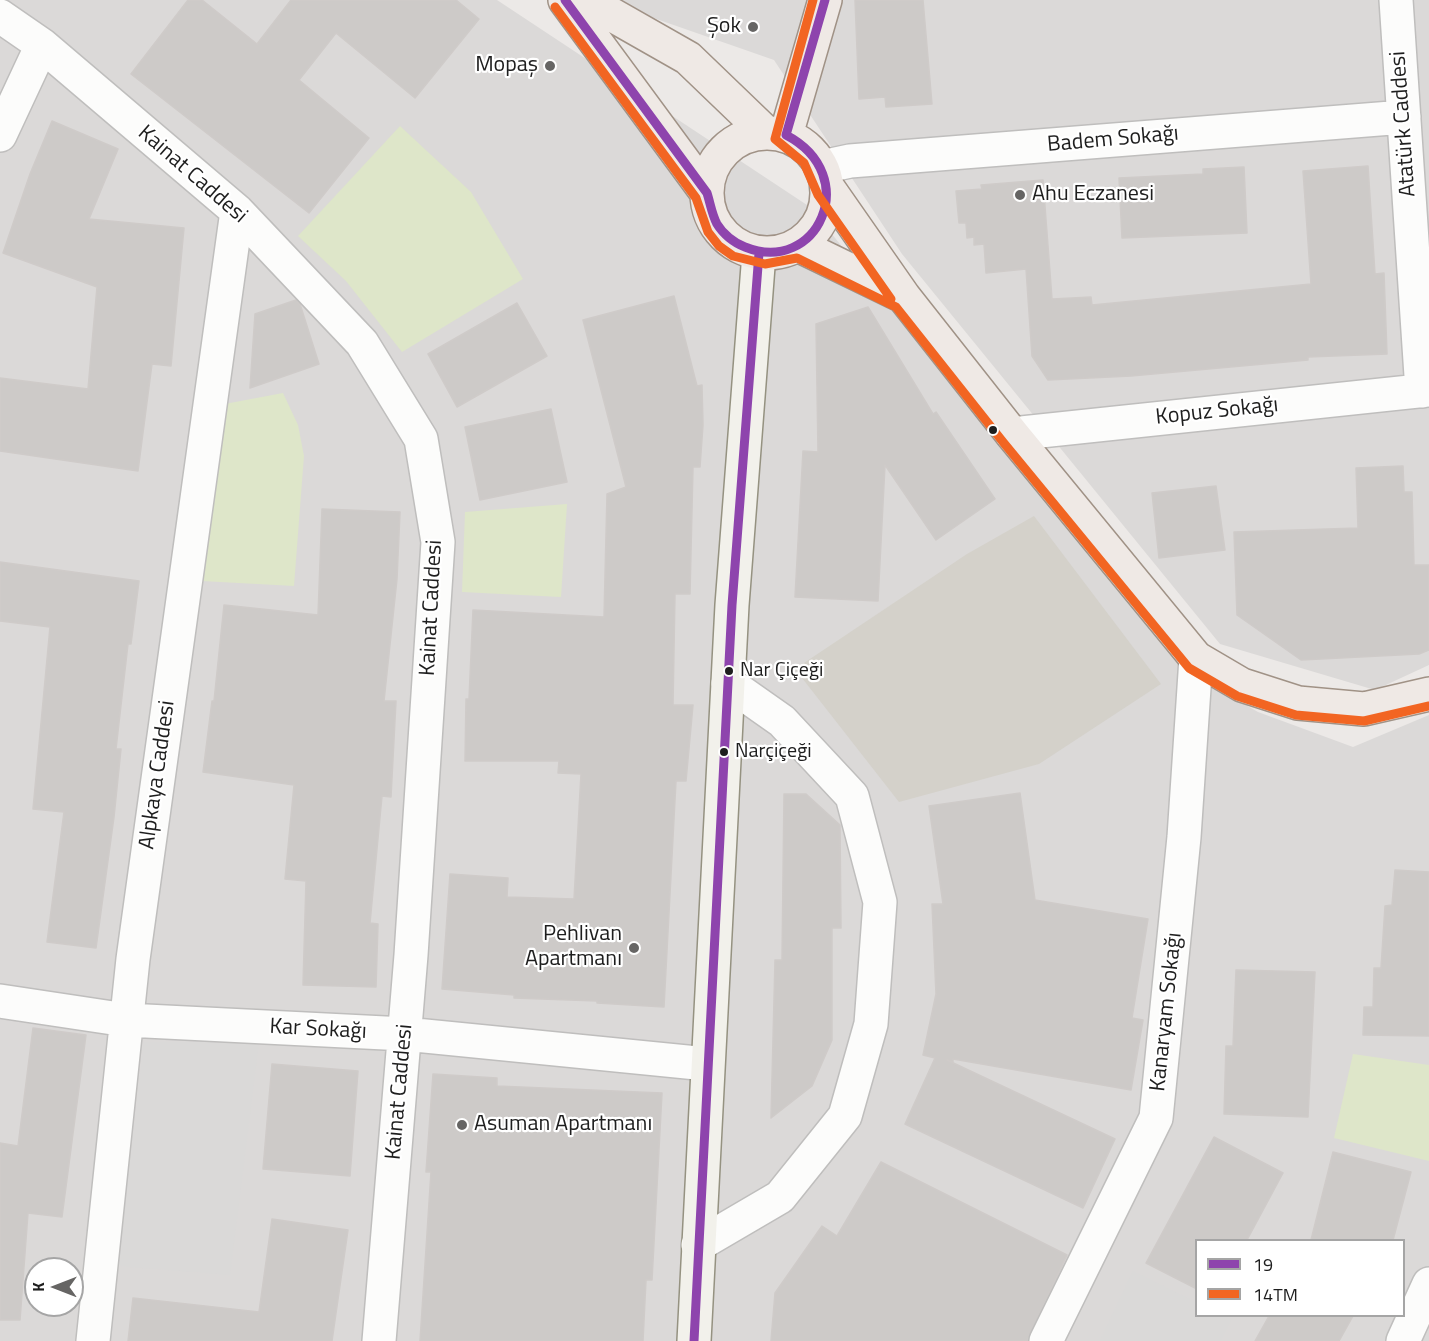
<!DOCTYPE html>
<meta charset="utf-8">
<style>
body{margin:0}
#map{position:relative;width:1429px;height:1341px;overflow:hidden;background:#ece9e7;font-family:"Titillium Web",sans-serif}
canvas{display:block}
.legend{position:absolute;left:1195px;top:1239px;width:210px;height:78px;box-sizing:border-box;background:#fff;border:2px solid #a5a5a5;margin:0;padding:8px 10px;list-style:none;font-size:18px;color:#1e1e1e}
.legend li{display:flex;align-items:center;gap:12px;height:30px}
.legend b{width:30px;border:2px solid #a5a5a5}
.north{position:absolute;left:24px;top:1257px;width:60px;height:60px;box-sizing:border-box;background:#fff;border:2px solid #a5a5a5;border-radius:50%;rotate:270deg;font-size:16px;font-weight:700;line-height:24px;text-align:center;color:#1e1e1e}
.north::after{content:'';display:block;margin:auto;width:21px;height:27px;background:#666564;clip-path:polygon(50% 0,100% 100%,50% 72%,0 100%)}
</style>
<div id="map">
<canvas width="1429" height="1341"></canvas>
<ul class="legend">
<li><b style="height:8px;background:#8e44ad"></b>19</li>
<li><b style="height:8px;background:#f26522"></b>14TM</li>
</ul>
<div class="north">K</div>
</div>
<script>
const ctx = document.querySelector('canvas').getContext('2d');
ctx.lineJoin = 'round';
function paint(path, color) { ctx.fillStyle = color; ctx.fill(path, 'evenodd'); }
function stroke(path, color, width, dash) { ctx.strokeStyle = color; ctx.lineWidth = width; ctx.lineCap = dash ? 'butt' : 'round'; ctx.setLineDash(dash || []); ctx.stroke(path); }
function write(font, color, halo, rows, align = 'center') {
  ctx.font = font + ' "Titillium Web",sans-serif'; ctx.lineWidth = 4.5; ctx.setLineDash([]); ctx.textBaseline = 'middle'; ctx.strokeStyle = halo; ctx.fillStyle = color; for (const [text, x, y, turn = 0] of rows) {
    ctx.save(); ctx.translate(x, y); ctx.rotate((+turn || 0) * Math.PI / 180); ctx.textAlign = isNaN(turn) ? turn : align; if (halo) ctx.strokeText(text, 0, 0); ctx.fillText(text, 0, 0); ctx.restore();
  }
}
const residential = new Path2D(`
 M 0,0 L 497,0 L 810,207 L 1183,669 L 1258,712 L 1353,747 L 1429,715 L 1429,1341 L 0,1341 ZM 1196,1240 L 1404,1240 L 1404,1316 L 1196,1316 ZM 36,1269 L 72,1269 L 72,1305 L 36,1305 Z
 M 613,0 L 1429,0 L 1429,665 L 1375,690 L 1220,644 L 902,254 L 774,60 L 622,7 Z`);
const religious = new Path2D(`
 M 144,1042 L 259,1042 L 230,1275 L 117,1266 Z
 M 1133,1271 L 1196,1302 L 1196,1316 L 1224,1316 L 1232,1319 L 1221,1341 L 1100,1341 Z`);
const construction = new Path2D(`
 M 1034,516 L 1161,684 L 1039,764 L 899,802 L 795,669 L 967,554 Z`);
const grass = new Path2D(`
 M 400,126 L 471,192 L 523,279 L 402,352 L 346,281 L 298,236 Z
 M 283,393 L 298,425 L 304,456 L 294,586 L 202,581 L 214,406 Z
 M 567,504 L 561,597 L 462,592 L 465,512 Z
 M 1353,1054 L 1429,1065 L 1429,1161 L 1334,1138 Z`);
const building = new Path2D(`
 M 188,0 L 202,0 L 257,44 L 291,0 L 456,0 L 479,19 L 415,98 L 336,33 L 299,80 L 369,138 L 309,213 L 131,74 Z
 M 855,0 L 923,0 L 932,104 L 886,107 L 885,97 L 859,99 Z
 M 52,121 L 118,149 L 89,219 L 184,228 L 171,366 L 152,364 L 138,471 L 0,451 L 0,378 L 88,389 L 97,287 L 3,253 L 30,174 Z
 M 1368,166 L 1375,274 L 1384,273 L 1387,354 L 1308,357 L 1308,360 L 1131,376 L 1048,380 L 1032,356 L 1026,269 L 986,273 L 984,244 L 974,245 L 974,237 L 967,238 L 966,223 L 959,223 L 956,191 L 982,189 L 981,185 L 1043,180 L 1052,299 L 1091,297 L 1092,305 L 1311,284 L 1303,171 Z
 M 1244,167 L 1247,233 L 1122,238 L 1119,178 L 1203,174 L 1203,169 Z
 M 674,296 L 697,386 L 702,385 L 703,425 L 700,467 L 693,467 L 690,594 L 675,594 L 673,705 L 693,705 L 686,781 L 676,781 L 664,1007 L 597,1003 L 597,1001 L 514,998 L 514,995 L 442,989 L 450,874 L 508,878 L 507,897 L 574,899 L 581,774 L 558,773 L 559,761 L 465,761 L 466,699 L 469,699 L 473,610 L 604,617 L 607,494 L 626,487 L 583,320 Z
 M 296,300 L 300,304 L 319,364 L 250,388 L 255,314 Z
 M 517,303 L 547,356 L 457,407 L 428,354 Z
 M 868,307 L 933,414 L 936,412 L 995,499 L 936,540 L 885,465 L 878,601 L 795,597 L 803,451 L 818,452 L 816,324 Z
 M 551,409 L 567,482 L 480,500 L 465,427 Z
 M 1403,466 L 1404,492 L 1412,492 L 1414,565 L 1429,565 L 1429,650 L 1419,654 L 1301,660 L 1237,615 L 1234,532 L 1358,528 L 1356,468 Z
 M 1216,486 L 1225,550 L 1159,558 L 1152,493 Z
 M 322,509 L 400,512 L 397,579 L 384,701 L 396,701 L 391,797 L 382,796 L 370,923 L 378,924 L 376,987 L 303,985 L 306,881 L 285,879 L 294,785 L 203,772 L 212,701 L 214,701 L 224,605 L 318,615 Z
 M 0,562 L 139,581 L 131,644 L 128,644 L 116,749 L 121,749 L 114,817 L 96,948 L 47,942 L 64,812 L 33,809 L 50,627 L 0,621 Z
 M 1020,793 L 1035,900 L 1148,919 L 1132,1018 L 1143,1020 L 1131,1090 L 953,1059 L 953,1062 L 947,1060 L 1115,1139 L 1083,1208 L 905,1124 L 935,1058 L 923,1055 L 936,994 L 932,904 L 943,904 L 929,806 Z
 M 784,794 L 806,794 L 840,825 L 841,928 L 832,928 L 832,1040 L 812,1086 L 771,1118 L 775,960 L 782,960 Z
 M 1395,870 L 1429,872 L 1429,1036 L 1363,1035 L 1364,1007 L 1373,1007 L 1374,968 L 1381,968 L 1385,906 L 1392,905 Z
 M 1236,970 L 1315,972 L 1308,1117 L 1224,1114 L 1226,1046 L 1233,1046 Z
 M 33,1028 L 86,1035 L 62,1217 L 28,1213 L 20,1320 L 0,1320 L 0,1143 L 18,1146 Z
 M 272,1064 L 358,1071 L 350,1176 L 263,1169 Z
 M 433,1074 L 497,1078 L 497,1086 L 662,1093 L 652,1280 L 646,1280 L 643,1341 L 420,1341 L 431,1172 L 426,1172 Z
 M 1214,1137 L 1283,1173 L 1247,1240 L 1197,1240 L 1197,1289 L 1146,1263 Z
 M 1333,1152 L 1411,1172 L 1393,1240 L 1311,1240 Z
 M 881,1162 L 1067,1255 L 1027,1341 L 771,1341 L 775,1293 L 822,1226 L 837,1236 Z
 M 272,1219 L 348,1230 L 332,1341 L 128,1341 L 133,1298 L 259,1312 Z
 M 1269,1316 L 1353,1316 L 1339,1341 L 1255,1341 Z`);
const street = new Path2D(`
 M 1396,0 L 1422,391
 M 0,16 L 42,45 L 237,211 L 362,343 L 421,439 L 438,542 L 411,955 L 379,1341
 M 0,135 L 42,45
 M 822,167 L 850,161 L 1404,117
 M 1012,434 L 1429,390
 M 0,1001 L 126,1020 L 405,1034 L 707,1064
 M 698,1245 L 780,1197 L 845,1116 L 871,1024 L 880,902 L 852,796 L 782,721 L 728,683
 M 93,1341 L 133,959 L 237,211
 M 1046,1341 L 1156,1118 L 1184,837 L 1196,658
 M 1403,1341 L 1429,1284`);
const secondary = new Path2D(`
 M 694,1341 L 732,605 L 759,253`);
const primary = new Path2D(`
 M 565,0 L 707,193
 M 586,0 L 688,58 L 766,133
 M707 193a60 60 0 1 1 120 0a60 60 0 1 1-120 0Z
 M 786,135 L 825,0
 M 828,188 L 904,297 L 1012,434 L 1196,658 L 1242,685 L 1298,703 L 1364,709 L 1429,694
 M 798,245 L 903,296`);
const bus1 = new Path2D(`
 M 565,0 L 707,193 C 710,202 712,215 717,224 C 723,234 734,243 745,247 C 817,276 864,176 786,135
 M 786,135 L 825,0
 M 694,1341 L 732,605 L 759,253`);
const bus2 = new Path2D(`
 M 813,0 L 775,139 L 804,163 L 818,195 L 891,299
 M 555,7 L 696,198 L 708,232 L 719,246 L 733,256 L 765,264 L 797,258 L 896,307 L 1003,442 L 1189,668 L 1237,696 L 1296,715 L 1364,721 L 1429,706`);
const markers = [
 [753,27,6,"#666564"],
 [550,66,6,"#666564"],
 [1020,195,6,"#666564"],
 [993,430,5,"#1e1e1e"],
 [729,671,5,"#1e1e1e"],
 [724,752,5,"#1e1e1e"],
 [634,948,6,"#666564"],
 [462,1125,6,"#666564"]
];
const busNames = [
 ["Nar Çiçeği",740,671],
 ["Narçiçeği",735,752]
];
const poiNames = [
 ["Şok",741,27],
 ["Mopaş",538,66],
 ["Ahu Eczanesi",1032,195,"left"],
 ["Pehlivan",622,935],
 ["Apartmanı",622,960],
 ["Asuman Apartmanı",474,1125,"left"]
];
const streetNames = [
 ["Atatürk Caddesi",1404,124,-94],
 ["Badem Sokağı",1113,140,-5],
 ["Kainat Caddesi",192,175,41],
 ["Kopuz Sokağı",1217,412,-6],
 ["Kainat Caddesi",432,608,-87],
 ["Alpkaya Caddesi",158,775,-82],
 ["Kanaryam Sokağı",1167,1012,-84],
 ["Kar Sokağı",318,1030,3],
 ["Kainat Caddesi",400,1092,-85]
];
paint(residential, '#dbd9d8');
paint(religious, '#dad9d8');
paint(construction, '#d4d1ca');
paint(grass, '#dee6c9');
paint(building, '#cdcac8');
stroke(building, '#cfcbc9', 1.5);
stroke(street, '#bfbebd', 36);
stroke(secondary, '#959281', 36);
stroke(primary, '#a09286', 36);
stroke(street, '#fcfcfb', 33);
stroke(secondary, '#f2f1eb', 33);
stroke(primary, '#efe9e5', 33);
stroke(bus1, '#8e44ad', 9);
stroke(bus2, '#f26522', 9);
for (const [x, y, r, color] of markers) { const dot = new Path2D(); dot.arc(x, y, r, 0, 2 * Math.PI); ctx.fillStyle = color; ctx.fill(dot); stroke(dot, '#fff', 2); }
write('20px', '#1e1e1e', '#fff', busNames, 'left');
write('22px', '#1e1e1e', '#fff', poiNames, 'right');
write('22px', '#1e1e1e', '#fff', streetNames);
</script>
